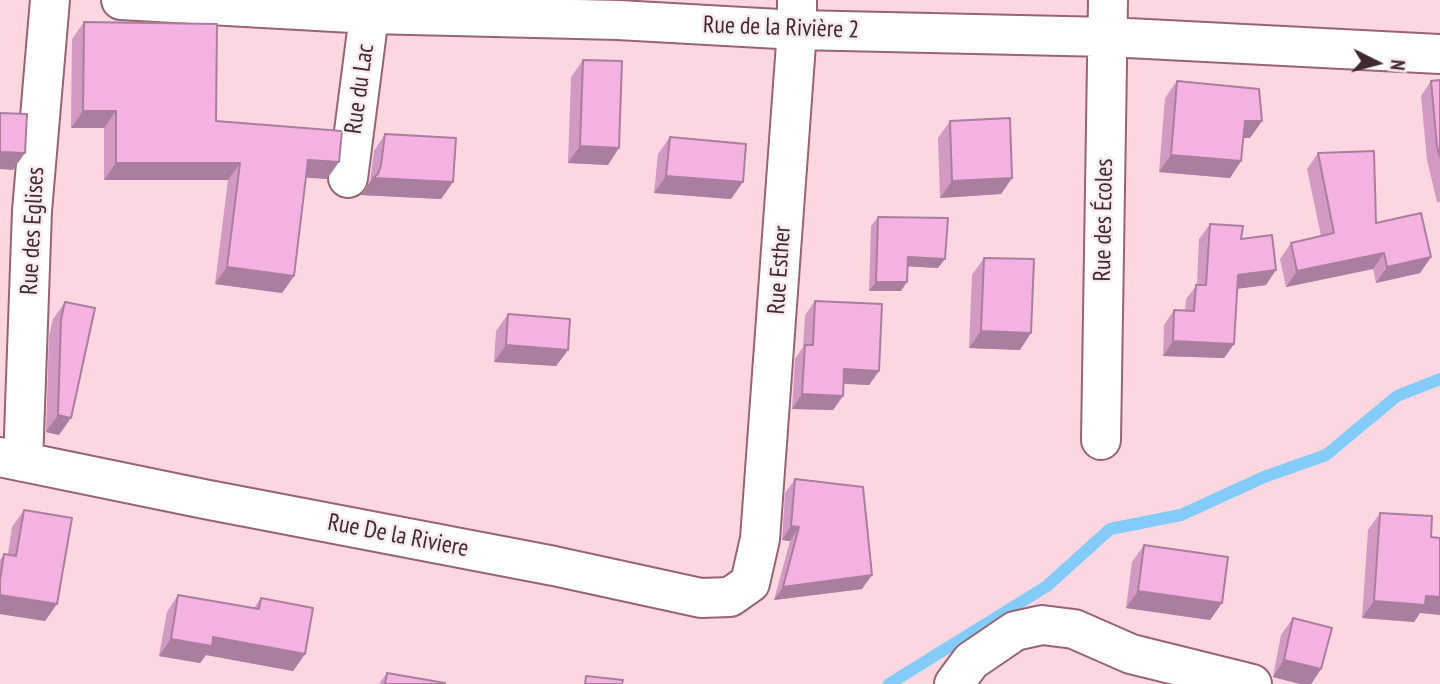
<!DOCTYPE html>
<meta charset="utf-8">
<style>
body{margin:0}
#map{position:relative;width:1440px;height:684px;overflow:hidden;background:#fcd7e2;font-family:"PT Sans Narrow",sans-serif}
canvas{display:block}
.north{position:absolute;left:1342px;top:28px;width:70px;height:70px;-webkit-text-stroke:5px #f8ebef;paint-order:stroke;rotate:96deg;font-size:19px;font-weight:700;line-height:28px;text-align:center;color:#412931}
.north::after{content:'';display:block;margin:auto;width:24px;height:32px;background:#412931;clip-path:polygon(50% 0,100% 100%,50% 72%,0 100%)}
</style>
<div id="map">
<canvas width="1440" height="684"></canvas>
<div class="north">N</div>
</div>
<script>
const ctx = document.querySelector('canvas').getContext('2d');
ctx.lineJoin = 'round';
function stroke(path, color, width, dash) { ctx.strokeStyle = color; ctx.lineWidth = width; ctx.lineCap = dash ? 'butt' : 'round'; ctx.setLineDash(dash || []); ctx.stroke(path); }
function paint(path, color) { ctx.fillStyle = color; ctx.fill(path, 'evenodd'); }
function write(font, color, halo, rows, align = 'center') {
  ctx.font = font + ' "PT Sans Narrow",sans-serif'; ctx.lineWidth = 5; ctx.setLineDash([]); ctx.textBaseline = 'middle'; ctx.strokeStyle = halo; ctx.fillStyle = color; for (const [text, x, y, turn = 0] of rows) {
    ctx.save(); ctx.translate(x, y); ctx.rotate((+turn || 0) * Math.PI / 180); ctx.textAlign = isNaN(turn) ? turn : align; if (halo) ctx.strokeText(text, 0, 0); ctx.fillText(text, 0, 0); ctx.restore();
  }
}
const stream = new Path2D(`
 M 889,684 L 1047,586 L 1110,529 L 1181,515 L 1264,477 L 1326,455 L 1397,396 L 1440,379`);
const minor = new Path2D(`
 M 121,0 L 370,14 L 618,20 L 797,30 L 1108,37 L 1440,54
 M 348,178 L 371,0
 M 1101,440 L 1108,0
 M 0,457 L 204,499 L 554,566 L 701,598 L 730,597 L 750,583 L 760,539 L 797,30 L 797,0
 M 23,462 L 32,211 L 50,0
 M 954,684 L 971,661 L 1015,631 L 1042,625 L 1074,629 L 1131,654 L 1252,684`);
const wall = new Path2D(`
 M 84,22 L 216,121 L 327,179 L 306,177 L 294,276 L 282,293 L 215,284 L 228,180 L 104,180 L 104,128 L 71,128 L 72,39 Z
 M 583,60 L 608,165 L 568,163 L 571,77 Z
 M 1440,80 L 1440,202 L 1437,202 L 1427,160 L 1421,96 L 1431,81 Z
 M 1177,81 L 1262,121 L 1250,138 L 1243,138 L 1241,161 L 1230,178 L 1159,172 L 1165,98 Z
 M 950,121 L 1012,178 L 1001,194 L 940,198 L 938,138 Z
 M 385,134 L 453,182 L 441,199 L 361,195 L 370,181 L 374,151 Z
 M 670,137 L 731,199 L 654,193 L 658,154 Z
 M 1318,153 L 1376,223 L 1431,257 L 1420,273 L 1376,283 L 1373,269 L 1286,287 L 1280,259 L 1291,243 L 1321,236 L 1307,169 Z
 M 878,217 L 938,268 L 907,266 L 901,291 L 869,291 L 871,226 Z
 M 1210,224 L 1241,239 L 1266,285 L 1237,289 L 1234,344 L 1224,358 L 1163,356 L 1164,325 L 1174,310 L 1185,311 L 1186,299 L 1197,285 L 1199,239 Z
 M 984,258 L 1020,350 L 969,348 L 972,275 Z
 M 815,301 L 879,371 L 869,385 L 844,384 L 833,410 L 792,409 L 795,359 L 803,347 L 805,315 Z
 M 65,302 L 59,435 L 46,432 L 49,336 L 53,319 Z
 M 508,314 L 568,350 L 556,366 L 494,362 L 496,331 Z
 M 795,479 L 862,589 L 774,600 L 790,541 L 782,540 L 785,493 Z
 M 24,510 L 57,604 L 45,621 L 0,614 L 0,560 L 4,554 L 8,554 L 12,527 Z
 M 1380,513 L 1431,537 L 1420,613 L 1414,622 L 1362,618 L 1368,530 Z
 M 1144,545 L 1222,603 L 1210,620 L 1126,608 L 1132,562 Z
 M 178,595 L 254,608 L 261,598 L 305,654 L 293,671 L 206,655 L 200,663 L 159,656 L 167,612 Z
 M 1293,618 L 1321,669 L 1311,684 L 1300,684 L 1273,677 L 1281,635 Z
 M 387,673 L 445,684 L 379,684 Z`);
const shadedWall = new Path2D(`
 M 83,111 L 116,111 L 104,128 L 71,128 Z
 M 1245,121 L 1262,121 L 1250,138 L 1233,138 Z
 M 580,146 L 619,148 L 608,165 L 568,163 Z
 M 0,152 L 25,153 L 13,170 L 0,169 Z
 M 1171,155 L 1241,161 L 1230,178 L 1159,172 Z
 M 308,160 L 339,162 L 327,179 L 296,177 Z
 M 116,163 L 240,163 L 228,180 L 104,180 Z
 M 666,176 L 743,182 L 731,199 L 654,193 Z
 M 373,178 L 453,182 L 441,199 L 361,195 Z
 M 1012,178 L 1001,194 L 940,198 L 952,181 Z
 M 1384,253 L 1373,269 L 1286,287 L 1297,271 Z
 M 908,257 L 945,259 L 938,268 L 901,266 Z
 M 1431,257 L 1420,273 L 1376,283 L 1387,267 Z
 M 227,267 L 294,276 L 282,293 L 215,284 Z
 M 1276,270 L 1266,285 L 1227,290 L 1238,275 Z
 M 876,282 L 907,282 L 901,291 L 869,291 Z
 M 981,331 L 1031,333 L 1020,350 L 969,348 Z
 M 1173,341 L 1234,344 L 1224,358 L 1163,356 Z
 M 506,345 L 568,350 L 556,366 L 494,362 Z
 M 844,369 L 879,371 L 869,385 L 834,383 Z
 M 802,394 L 843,396 L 833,410 L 792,409 Z
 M 58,415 L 71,418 L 59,435 L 46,432 Z
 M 791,526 L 799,527 L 790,541 L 782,540 Z
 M 872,575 L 862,589 L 774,600 L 783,587 Z
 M 1138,591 L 1222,603 L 1210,620 L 1126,608 Z
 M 0,595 L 57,604 L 45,621 L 0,614 Z
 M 1426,596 L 1440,597 L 1440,615 L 1420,613 L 1414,622 L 1362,618 L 1374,601 Z
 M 213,637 L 305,654 L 293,671 L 206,655 L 200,663 L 159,656 L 171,639 Z
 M 1284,660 L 1321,669 L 1311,684 L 1300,684 L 1273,677 Z`);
const building = new Path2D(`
 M 84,22 L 217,24 L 216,121 L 342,131 L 339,162 L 308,160 L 294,276 L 227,267 L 240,163 L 116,163 L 116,111 L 83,111 Z
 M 583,60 L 622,61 L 619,148 L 580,146 Z
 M 1440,80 L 1440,157 L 1437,146 L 1431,81 Z
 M 1177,81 L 1259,89 L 1262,121 L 1245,121 L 1241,161 L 1171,155 Z
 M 0,113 L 27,114 L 25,153 L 0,152 Z
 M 1010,118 L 1012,178 L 952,181 L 950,121 Z
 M 385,134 L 456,138 L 453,182 L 373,178 L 378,174 L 381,165 Z
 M 670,137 L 746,144 L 743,182 L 666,176 Z
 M 1374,151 L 1376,223 L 1421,213 L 1431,257 L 1387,267 L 1384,253 L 1297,271 L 1291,243 L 1334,233 L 1318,153 Z
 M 878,217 L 948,218 L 945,259 L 908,257 L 907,282 L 876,282 Z
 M 1210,224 L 1243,226 L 1241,239 L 1272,235 L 1276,270 L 1238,275 L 1234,344 L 1173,341 L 1174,310 L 1194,311 L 1196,285 L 1206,285 Z
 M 984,258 L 1034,259 L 1031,333 L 981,331 Z
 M 815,301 L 882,304 L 879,371 L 844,369 L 843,396 L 802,394 L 805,345 L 813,345 Z
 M 65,302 L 95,308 L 71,418 L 58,415 L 61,319 Z
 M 508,314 L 570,319 L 568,350 L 506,345 Z
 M 795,479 L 863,487 L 872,575 L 783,587 L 799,527 L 791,526 Z
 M 24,510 L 72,518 L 57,604 L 0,595 L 0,580 L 4,554 L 16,556 Z
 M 1380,513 L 1432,516 L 1431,537 L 1440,538 L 1440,597 L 1426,596 L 1425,605 L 1374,601 Z
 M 1144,545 L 1228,557 L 1222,603 L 1138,591 Z
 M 178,595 L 259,609 L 261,598 L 313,608 L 305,654 L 213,637 L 212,646 L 171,639 Z
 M 1293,618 L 1332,628 L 1321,669 L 1284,660 Z
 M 387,673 L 445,683 L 445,684 L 385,684 Z
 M 586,676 L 623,680 L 622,684 L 585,684 Z`);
const streetNames = [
 ["Rue de la Rivière 2",781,28,2],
 ["Rue du Lac",360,89,-82],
 ["Rue des Écoles",1104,220,-89],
 ["Rue des Eglises",33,231,-87],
 ["Rue Esther",780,270,-86],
 ["Rue De la Riviere",398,536,11]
];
stroke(stream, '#83cbf8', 12);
stroke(minor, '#986375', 42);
stroke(minor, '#fff', 38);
paint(wall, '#d299c2');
paint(shadedWall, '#ab7d9e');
paint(building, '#f4b2e1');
stroke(building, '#ab7d9e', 2);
write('24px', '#412931', '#f8ebef', streetNames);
</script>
